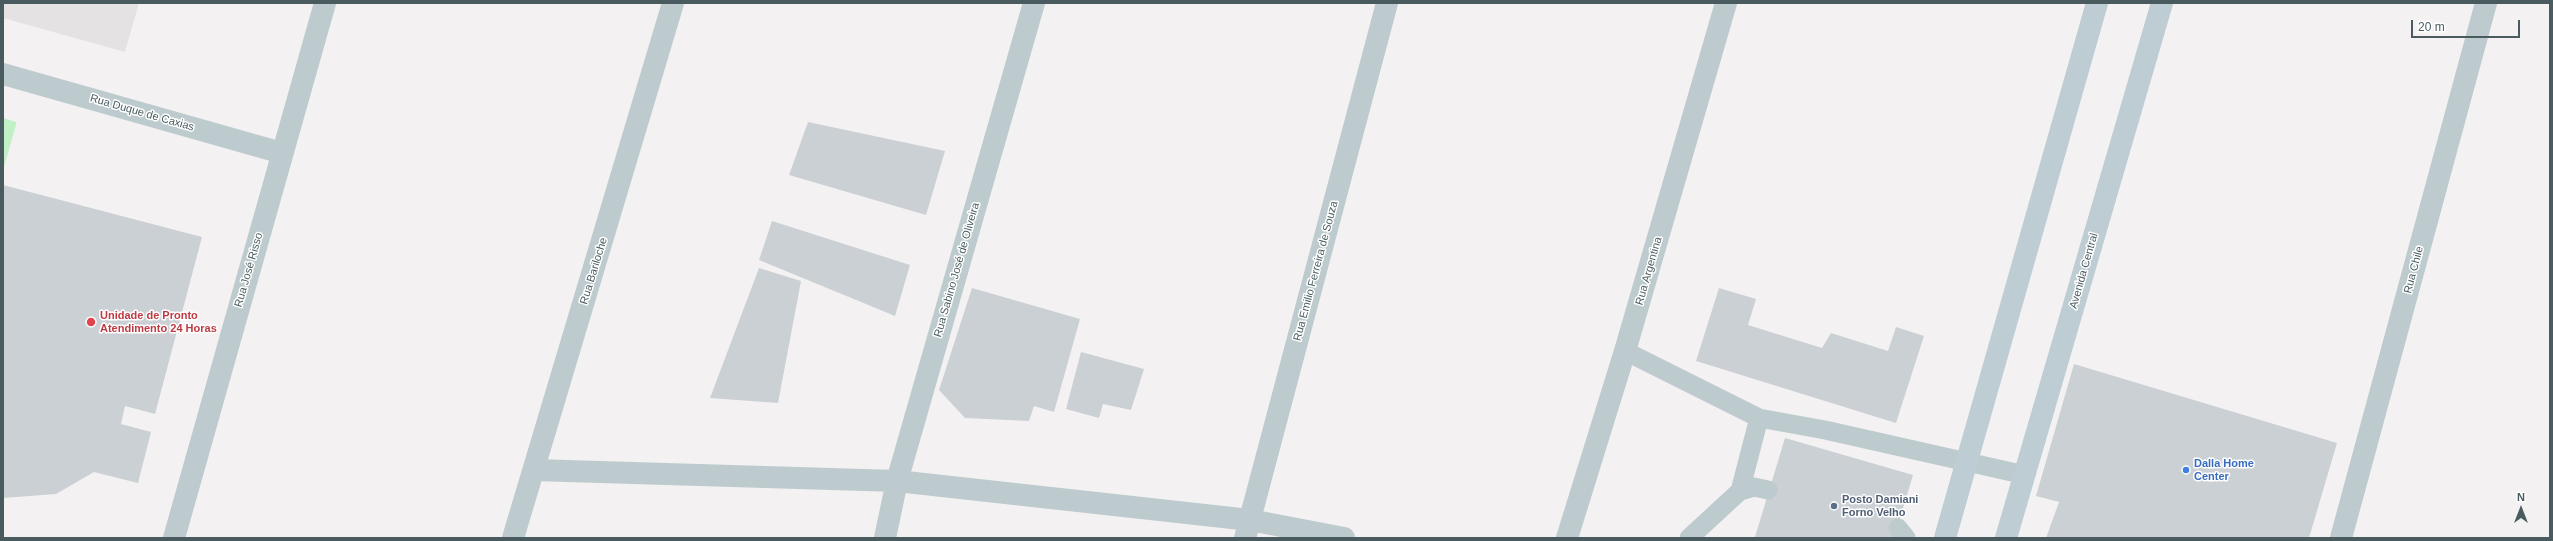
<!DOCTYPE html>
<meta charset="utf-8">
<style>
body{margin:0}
#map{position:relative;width:2553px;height:541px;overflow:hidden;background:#f4f1f2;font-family:Helvetica,sans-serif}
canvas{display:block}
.frame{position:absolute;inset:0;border:4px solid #495b5f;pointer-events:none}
.north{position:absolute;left:2501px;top:489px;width:40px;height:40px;-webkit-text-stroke:3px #fff;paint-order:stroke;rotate:0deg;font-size:11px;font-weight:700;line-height:16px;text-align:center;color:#495b5f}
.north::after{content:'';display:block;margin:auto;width:14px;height:18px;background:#495b5f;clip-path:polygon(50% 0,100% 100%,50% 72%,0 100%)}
.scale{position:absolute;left:2411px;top:20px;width:109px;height:18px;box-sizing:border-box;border:2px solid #495b5f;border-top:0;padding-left:5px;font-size:12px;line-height:14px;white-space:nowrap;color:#495b5f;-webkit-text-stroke:3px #fff;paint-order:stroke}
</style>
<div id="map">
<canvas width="2553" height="541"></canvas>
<div class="frame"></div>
<div class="north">N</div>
<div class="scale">20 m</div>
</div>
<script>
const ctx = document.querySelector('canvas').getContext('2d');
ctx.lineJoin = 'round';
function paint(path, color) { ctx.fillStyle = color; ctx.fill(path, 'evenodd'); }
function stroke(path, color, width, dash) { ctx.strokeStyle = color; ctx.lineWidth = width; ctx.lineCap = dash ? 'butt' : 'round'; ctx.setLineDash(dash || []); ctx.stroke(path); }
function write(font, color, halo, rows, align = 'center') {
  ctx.font = font + ' Helvetica,sans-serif'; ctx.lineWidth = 3; ctx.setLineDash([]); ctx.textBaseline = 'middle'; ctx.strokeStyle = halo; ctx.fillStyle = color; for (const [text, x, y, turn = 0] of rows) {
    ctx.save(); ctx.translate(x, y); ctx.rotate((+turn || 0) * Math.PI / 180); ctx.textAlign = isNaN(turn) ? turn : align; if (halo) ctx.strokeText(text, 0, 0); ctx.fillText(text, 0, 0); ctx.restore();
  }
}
const education = new Path2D(`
 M 3,3 L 139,3 L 125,52 L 3,18 Z`);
const green = new Path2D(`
 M 3,118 L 16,122 L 16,125 L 3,170 Z`);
const building = new Path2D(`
 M 808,122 L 945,151 L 926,215 L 789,175 Z
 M 3,185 L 202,237 L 155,414 L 125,406 L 121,424 L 151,432 L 138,483 L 94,472 L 56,494 L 3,498 Z
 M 772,221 L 910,265 L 895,316 L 759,260 Z
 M 759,268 L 801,281 L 778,403 L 710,398 Z
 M 972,288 L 1080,319 L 1054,412 L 1034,406 L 1029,421 L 965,418 L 939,390 Z
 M 1719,288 L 1756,299 L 1748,325 L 1822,348 L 1831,333 L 1888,351 L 1896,327 L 1924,336 L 1896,423 L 1696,361 Z
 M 1081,352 L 1144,369 L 1131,410 L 1103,404 L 1099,418 L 1066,409 Z
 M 2074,364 L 2337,443 L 2309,538 L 2046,538 L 2059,502 L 2036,496 Z
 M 1785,438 L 1913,475 L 1894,538 L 1755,537 Z`);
const lane = new Path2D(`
 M 1625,351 L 1759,418
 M 1740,491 L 1759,418 L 1825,430 L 2025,475
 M 1898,528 L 1906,538
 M 1689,538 L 1740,491 L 1754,487 L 1768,490`);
const street = new Path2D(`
 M 3,74 L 282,153
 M 534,470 L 897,481 L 1250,520 L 1344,538
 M 174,538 L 325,3
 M 513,538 L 673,3
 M 885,538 L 897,481 L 1034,3
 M 1245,538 L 1387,3
 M 1567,538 L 1625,351 L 1726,3
 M 2341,538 L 2486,3`);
const secondary = new Path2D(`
 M 1945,538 L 2097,3
 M 2006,538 L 2162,3`);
const markers = [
 [91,322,5,"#e0444e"],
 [2186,470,4,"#3f7fe0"],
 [1834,506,4,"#5c6f8a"]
];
const streetNames = [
 ["Rua Duque de Caxias",142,113,16],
 ["Rua José Risso",249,270,-74],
 ["Rua Sabino José de Oliveira",957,270,-74],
 ["Rua Chile",2414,270,-75],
 ["Rua Bariloche",594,271,-73],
 ["Rua Emilio Ferreira de Souza",1316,271,-75],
 ["Rua Argentina",1649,271,-74],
 ["Avenida Central",2084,271,-74]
];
const healthNames = [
 ["Unidade de Pronto",100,316],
 ["Atendimento 24 Horas",100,329]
];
const shopNames = [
 ["Dalla Home",2194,464],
 ["Center",2194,477]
];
const serviceNames = [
 ["Posto Damiani",1842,500],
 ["Forno Velho",1842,513]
];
paint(education, '#e5e2e4');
paint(green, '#c1f0c6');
paint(building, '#cbd0d4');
stroke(lane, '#bdcbce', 19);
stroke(street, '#bdcbce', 22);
stroke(secondary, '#bdcdd3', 22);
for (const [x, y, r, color] of markers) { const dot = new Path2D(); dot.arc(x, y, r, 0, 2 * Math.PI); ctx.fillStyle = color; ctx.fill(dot); stroke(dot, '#fff', 1.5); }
write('11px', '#495b5f', '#fff', streetNames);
write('bold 11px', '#be3a42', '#fff', healthNames, 'left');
write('bold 11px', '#366cbe', '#fff', shopNames, 'left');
write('bold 11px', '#4e5e75', '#fff', serviceNames, 'left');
</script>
